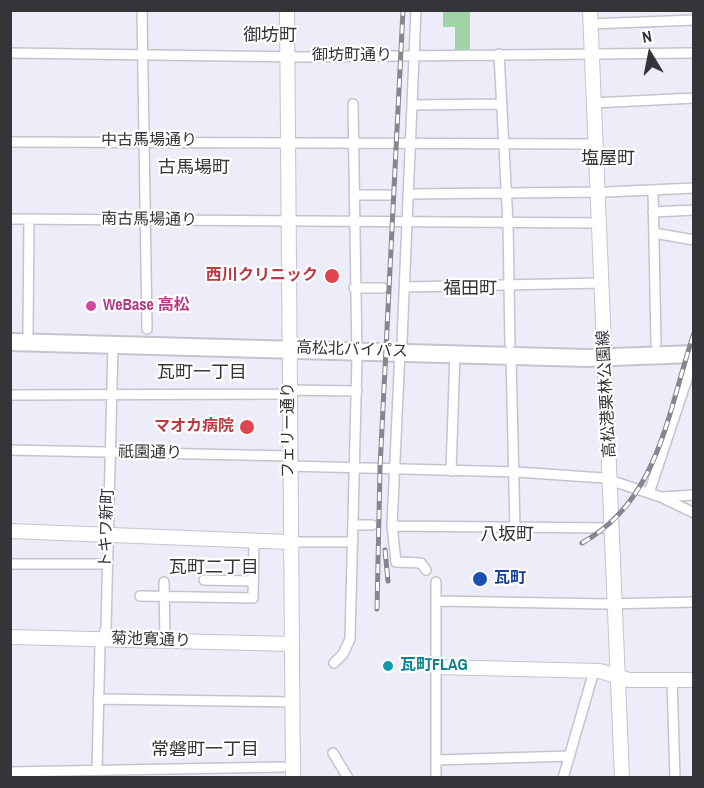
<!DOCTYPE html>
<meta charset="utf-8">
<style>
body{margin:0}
#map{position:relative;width:704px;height:788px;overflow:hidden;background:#ecedf9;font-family:"Archivo Narrow",sans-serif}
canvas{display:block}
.frame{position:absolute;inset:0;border:12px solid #343539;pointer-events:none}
.north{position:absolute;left:620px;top:24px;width:60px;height:60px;-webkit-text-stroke:4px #fff;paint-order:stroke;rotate:350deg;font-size:16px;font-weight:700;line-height:24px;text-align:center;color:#343539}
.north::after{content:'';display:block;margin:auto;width:21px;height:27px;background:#343539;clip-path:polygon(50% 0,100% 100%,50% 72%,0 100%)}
</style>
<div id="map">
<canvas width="704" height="788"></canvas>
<div class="frame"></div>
<div class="north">N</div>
</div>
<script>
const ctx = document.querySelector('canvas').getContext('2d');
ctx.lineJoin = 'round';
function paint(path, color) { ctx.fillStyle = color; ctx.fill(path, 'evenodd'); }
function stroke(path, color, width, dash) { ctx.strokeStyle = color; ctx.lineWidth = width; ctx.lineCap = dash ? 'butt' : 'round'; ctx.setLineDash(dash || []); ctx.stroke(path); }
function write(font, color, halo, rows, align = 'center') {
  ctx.font = font + ' "Archivo Narrow","Noto Sans JP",sans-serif'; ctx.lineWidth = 4.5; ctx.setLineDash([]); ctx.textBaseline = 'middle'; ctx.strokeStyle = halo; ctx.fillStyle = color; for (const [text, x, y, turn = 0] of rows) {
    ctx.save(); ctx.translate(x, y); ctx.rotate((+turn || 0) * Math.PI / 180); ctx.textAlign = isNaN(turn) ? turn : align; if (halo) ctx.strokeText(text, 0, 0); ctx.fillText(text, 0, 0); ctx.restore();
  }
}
const green = new Path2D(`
 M 443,11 L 470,11 L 470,50 L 455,50 L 455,27 L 443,27 Z`);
const street = new Path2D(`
 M 142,10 L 147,329
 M 590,24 L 694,20
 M 10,53 L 301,57 L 694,53
 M 499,54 L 508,223 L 510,344
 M 593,103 L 694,98
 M 412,105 L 500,104
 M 10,142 L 595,144
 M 653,190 L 656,344
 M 409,194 L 607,192 L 694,188
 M 354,195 L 389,195
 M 653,212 L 694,210
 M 10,219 L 599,223
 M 654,233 L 694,240
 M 405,287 L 601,283
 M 354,288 L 383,288
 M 28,332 L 29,219
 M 402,341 L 416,10
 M 400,351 L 392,526 L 396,562 L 421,563 L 426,570
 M 511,355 L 515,529
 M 289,390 L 357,391
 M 10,395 L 289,394
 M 10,450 L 290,456
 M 290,466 L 517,472 L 603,478 L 661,497 L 694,513
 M 451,471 L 455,353
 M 649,493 L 694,358
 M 663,497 L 694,495
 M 354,525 L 372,525
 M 392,526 L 613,528
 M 289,542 L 353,542
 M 10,564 L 105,564
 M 204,580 L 253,581
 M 164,582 L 165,641
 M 436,582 L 436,778
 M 140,596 L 253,598 L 254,542
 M 437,601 L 607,604 L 694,602
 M 334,663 L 343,654 L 350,639 L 357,358 L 353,104
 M 672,680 L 675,778
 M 98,699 L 294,702
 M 333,753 L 348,778
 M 436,760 L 570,756
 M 97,770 L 100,645 L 106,628 L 113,345
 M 10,772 L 283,767
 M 563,778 L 594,671`);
const secondary = new Path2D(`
 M 287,10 L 293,778
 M 590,10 L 622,778
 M 10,531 L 289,542
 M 10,637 L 292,644
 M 436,667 L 600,671 L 629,680 L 694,680`);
const highway = new Path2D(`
 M 10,342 L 586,358 L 694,354`);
const rail = new Path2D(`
 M 582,543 C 660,500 668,409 694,333
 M 385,550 L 388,581
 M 377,609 L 380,468 L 403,10`);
const markers = [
 [332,276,8,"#e0444e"],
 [91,306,6,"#d1479c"],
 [247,427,8,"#e0444e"],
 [480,579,8,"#1a4fb4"],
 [388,666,6,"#0f9aa8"]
];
const streetNames = [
 ["御坊町通り",352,56],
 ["中古馬場通り",149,141],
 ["南古馬場通り",149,220,1],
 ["高松北バイパス",352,350,2],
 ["高松港栗林公園線",607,394,-93],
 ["フェリー通り",289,430,-90],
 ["祇園通り",150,453,1],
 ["トキワ新町",107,528,-88],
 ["菊池寛通り",151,640,2]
];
const healthNames = [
 ["西川クリニック",318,276],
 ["マオカ病院",234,427]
];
const hotelNames = [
 ["WeBase 高松",103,306]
];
const transitNames = [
 ["瓦町",494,579]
];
const cultureNames = [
 ["瓦町FLAG",400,666]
];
const neighbourhoodNames = [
 ["御坊町",270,36],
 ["塩屋町",608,159],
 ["古馬場町",194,168],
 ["福田町",470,289],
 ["瓦町一丁目",202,373],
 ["八坂町",507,535],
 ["瓦町二丁目",214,568],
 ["常磐町一丁目",205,750]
];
paint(green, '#a2d3a7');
stroke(street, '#c3c4cf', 12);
stroke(secondary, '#c3c4cf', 16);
stroke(highway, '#c3c4cf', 20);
stroke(street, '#fff', 9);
stroke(secondary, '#fff', 14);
stroke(highway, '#fff', 16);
stroke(rail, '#85868e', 5);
stroke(rail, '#fff', 3, [9]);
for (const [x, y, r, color] of markers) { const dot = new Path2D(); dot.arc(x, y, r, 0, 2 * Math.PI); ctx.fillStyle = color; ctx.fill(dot); stroke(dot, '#fff', 2); }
write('16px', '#343539', '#fff', streetNames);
write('bold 16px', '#be3a42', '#fff', healthNames, 'right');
write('bold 16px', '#b23c85', '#fff', hotelNames, 'left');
write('bold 16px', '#164399', '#fff', transitNames, 'left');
write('bold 16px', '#0d838f', '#fff', cultureNames, 'left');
write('18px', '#343539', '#fff', neighbourhoodNames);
</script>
